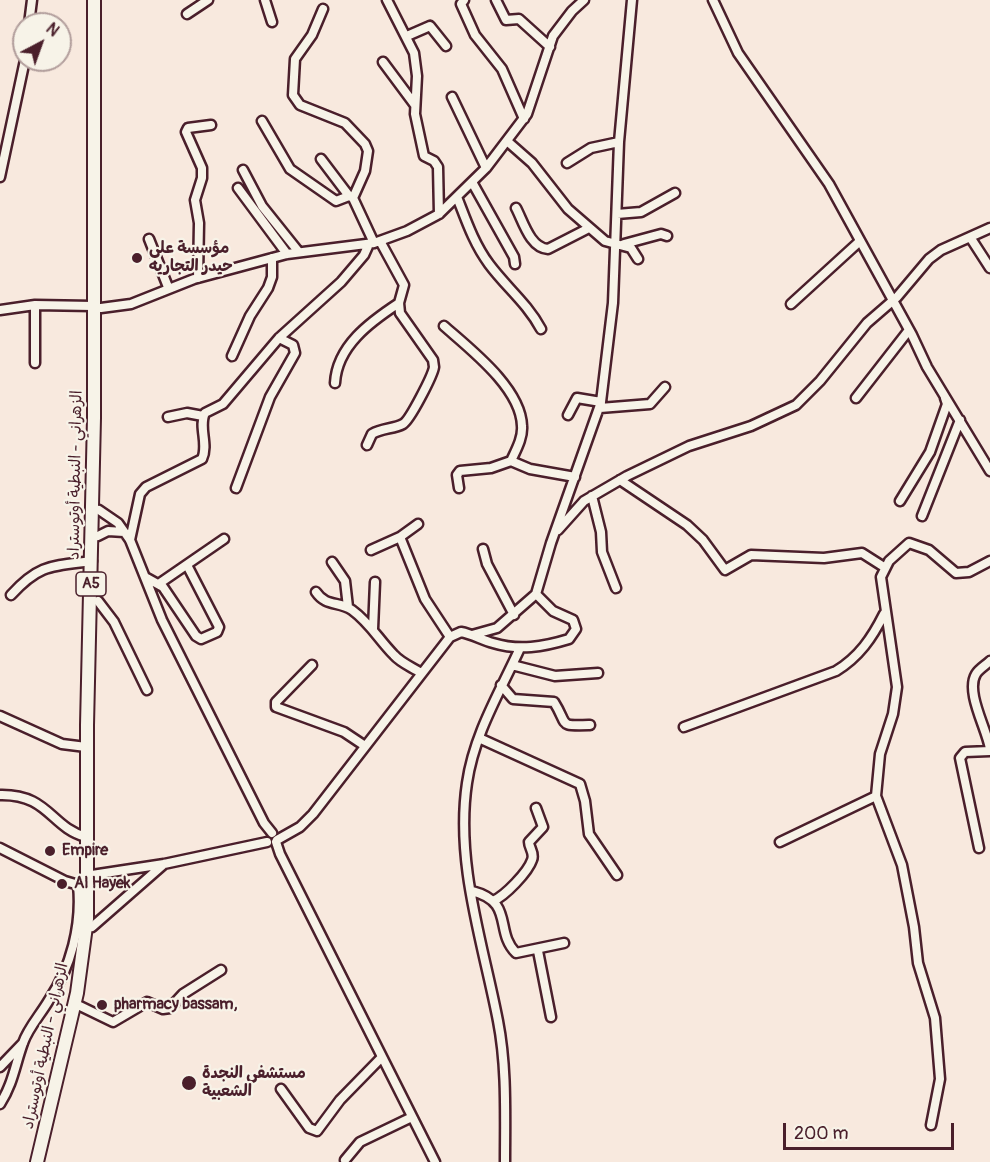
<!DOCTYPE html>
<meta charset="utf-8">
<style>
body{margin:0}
#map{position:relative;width:990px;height:1162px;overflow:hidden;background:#f8e9de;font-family:Pangolin,sans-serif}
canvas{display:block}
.north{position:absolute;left:12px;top:12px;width:60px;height:60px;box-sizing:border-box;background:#f7f3e8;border:2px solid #b29e9c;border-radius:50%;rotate:41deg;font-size:16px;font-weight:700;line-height:24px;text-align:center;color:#4a1f2b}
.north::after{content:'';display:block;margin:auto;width:21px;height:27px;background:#4a1f2b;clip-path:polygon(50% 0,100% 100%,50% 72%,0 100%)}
.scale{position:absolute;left:783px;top:1123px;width:171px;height:27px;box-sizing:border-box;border:3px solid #4a1f2b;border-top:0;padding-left:8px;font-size:18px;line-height:21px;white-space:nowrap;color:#4a1f2b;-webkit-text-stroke:4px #f7f3e8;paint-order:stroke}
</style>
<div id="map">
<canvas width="990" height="1162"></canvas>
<div class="north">N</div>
<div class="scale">200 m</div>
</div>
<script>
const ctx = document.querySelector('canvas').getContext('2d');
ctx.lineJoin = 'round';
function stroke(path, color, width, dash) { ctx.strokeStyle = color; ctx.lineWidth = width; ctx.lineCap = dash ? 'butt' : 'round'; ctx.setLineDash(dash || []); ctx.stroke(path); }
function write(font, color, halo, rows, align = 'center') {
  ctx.font = font + ' Pangolin,"Playpen Sans Arabic",sans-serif'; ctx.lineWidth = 4.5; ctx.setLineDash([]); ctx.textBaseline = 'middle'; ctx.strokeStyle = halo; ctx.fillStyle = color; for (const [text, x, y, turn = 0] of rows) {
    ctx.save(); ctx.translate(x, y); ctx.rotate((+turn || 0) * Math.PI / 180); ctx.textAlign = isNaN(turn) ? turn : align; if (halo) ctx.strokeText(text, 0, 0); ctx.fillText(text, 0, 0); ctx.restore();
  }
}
const minor = new Path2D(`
 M 265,0 L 272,22
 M 387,0 L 414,53 L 417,76 L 415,114 L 424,156 L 434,161 L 438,167 L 439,214
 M 464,0 L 461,4 L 475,35 L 502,69 L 524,119
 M 496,0 L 506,20 L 519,19 L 550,47
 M 713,0 L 738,53 L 829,184 L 912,335 L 927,367 L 990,471
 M 323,9 L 312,35 L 295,59 L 293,95 L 300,105 L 345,123 L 365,144 L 368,151 L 365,171 L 353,198 L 374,243
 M 187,14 L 208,0
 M 29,24 L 32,0
 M 407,36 L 430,26 L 446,46
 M 383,62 L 415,105
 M 452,97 L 486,168
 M 262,121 L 290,169 L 336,201 L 349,196 L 353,198
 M 507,141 L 532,163 L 568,209 L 605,241 L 631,248 L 638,259
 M 321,159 L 349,196
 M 567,163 L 591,148 L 619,142
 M 243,170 L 262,206 L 298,251
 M 0,177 L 25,60
 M 472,182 L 514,257 L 515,264
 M 238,188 L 287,254
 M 457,197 C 466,220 474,244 489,264 C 506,287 527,303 541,329
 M 516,208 C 523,221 530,248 548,249 L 589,228
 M 617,214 L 641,212 L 675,193
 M 970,237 L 990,268
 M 149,239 L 168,287
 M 624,244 L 661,234 L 667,236
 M 198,278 L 199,223 L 195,200 L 202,178 L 202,168 L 186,132 L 188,128 L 211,125
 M 791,304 L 860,241
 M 101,308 L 131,304 L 194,279 L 287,254 L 374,243 L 407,231 L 439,214 L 486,168 L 527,114 L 553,36 L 572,11 L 584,0
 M 0,310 L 35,305 L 93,306
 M 444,326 C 470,349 521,388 522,426 C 523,438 516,450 511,461 L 491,468 L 460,471 L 457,475 L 459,488
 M 232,356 L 250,316 L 268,288 L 272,277 L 272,258
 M 35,363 L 35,305
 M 335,383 C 337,346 370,322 399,303
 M 856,398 L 909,330
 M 600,408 L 650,404 L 665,387
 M 568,415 L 577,398 L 601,402
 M 168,417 L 187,413 L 203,416
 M 367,445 L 372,434 C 382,428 394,429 403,424 C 410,420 433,375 434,367 L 433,360 L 400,313 L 399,303 L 404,285 L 380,241
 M 511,461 L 530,469 L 575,477
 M 620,480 L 687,525 L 703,540 L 725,570 L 751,555 L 824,558 L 862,553 L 884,567
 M 236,488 L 270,397 L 295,353 L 293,345 L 279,338
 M 592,496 L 601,532 L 602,552 L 616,588
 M 900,501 L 930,452 L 947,404 L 945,398
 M 99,510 L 118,523 L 130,540 L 162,620 L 264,823 L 272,833
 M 922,516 L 960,420
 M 418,524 L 400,537 L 425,599 L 450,637
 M 558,530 L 584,501 L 627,476 L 689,446 L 751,426 L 796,405 L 820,381 L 867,323 L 897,297 L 929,259 L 941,250 L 990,228
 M 98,536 L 108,531 L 124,532
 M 130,540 L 140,494 L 146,487 L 202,459 C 209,444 198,427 205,413 L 223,404 L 279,338 L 341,282 L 364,255 L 369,244
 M 483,549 L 487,564 L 514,615
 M 371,550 L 400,537
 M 332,562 L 345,581 L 348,607
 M 145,577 L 163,587 L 196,636 L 201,639 L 217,632 L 219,627 L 187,565
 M 160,583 L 224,539
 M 316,592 C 326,607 339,601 352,610 C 370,623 379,640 394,655 C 401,663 412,667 421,673
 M 11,595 C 39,564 52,566 92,561
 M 98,601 L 114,622 L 147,690
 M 373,629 L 375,582
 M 472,635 L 497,628 L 536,594 L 551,543 L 601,402 L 613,303 L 619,142 L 632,0
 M 990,661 C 986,665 979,669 976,674 C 965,692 987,729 990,749
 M 312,665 L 276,702 L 276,707 L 344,732 L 365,746
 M 512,665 L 555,676 L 598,673
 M 501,685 L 513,699 L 554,702 C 569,726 557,726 590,725
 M 0,716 L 62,744 L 86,747
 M 684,727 L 836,671 C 859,657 872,638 884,614
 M 479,738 L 580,784 L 585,801 L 589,834 L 617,875
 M 0,795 C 49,794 50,827 86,837
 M 277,840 L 300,827 L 313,814 L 450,637 L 461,632 C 472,634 482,640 493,643 C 519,651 543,647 569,639 L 576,629 L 573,620 L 553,611 L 536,594
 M 276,842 L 280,854 L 435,1162
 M 780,842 L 876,796
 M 0,848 L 65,881 L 82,886
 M 979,848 L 960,758 L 965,752 L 990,751
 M 92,875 L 164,864 L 267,842
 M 472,891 C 515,902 494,931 516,953 L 564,943
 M 493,901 C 505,896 528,872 532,860 C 535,853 529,848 529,842 L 543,827 L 536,808
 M 92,927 L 164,864
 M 538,951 L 551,1017
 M 80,1006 L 113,1022 L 147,1002 L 163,1009 L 170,1008 L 183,994 L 221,970
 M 0,1067 L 23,1043
 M 281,1089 L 309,1128 L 317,1131 L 340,1100 L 382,1057
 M 0,1104 C 13,1084 15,1065 23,1043 C 28,1028 41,1014 49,1000 C 71,967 82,925 78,885
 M 931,1125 L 940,1079 L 935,1018 L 918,963 L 914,927 L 902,865 L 876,796 L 880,754 L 893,714 L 897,687 L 881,577 L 889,561 L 909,543 L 929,550 L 956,573 L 969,572 L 990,561
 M 345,1160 L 360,1142 L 412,1117
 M 505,1162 C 505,1115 507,1067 498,1021 C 483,943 455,863 467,783 C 474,734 500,692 520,648`);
const highway = new Path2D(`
 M 37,1162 L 77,993 L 87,919 L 87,725 L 94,418 L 94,0`);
const markers = [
 [137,258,6,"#4a1f2b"],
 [50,851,6,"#4a1f2b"],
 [62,884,6,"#4a1f2b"],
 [102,1005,6,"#4a1f2b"],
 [189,1083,8,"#4a1f2b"]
];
const shields = [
 [91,584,30]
];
const shieldNames = [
 ["A5",91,584]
];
const poiNames = [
 ["مؤسسة علي",149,249],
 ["حيدر التجاريه",149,267],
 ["Empire",62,851],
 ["Al Hayek",74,884],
 ["pharmacy bassam,",114,1005],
 ["مستشفى النجدة",202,1074],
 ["الشعبية",202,1092]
];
const streetNames = [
 ["الزهراني - النبطية أوتوستراد",76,475,-89],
 ["الزهراني - النبطية أوتوستراد",46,1046,-78]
];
stroke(minor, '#4a1f2b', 13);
stroke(highway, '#4a1f2b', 16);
stroke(minor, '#f7f3e8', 8);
stroke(highway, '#f7f3e8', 12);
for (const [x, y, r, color] of markers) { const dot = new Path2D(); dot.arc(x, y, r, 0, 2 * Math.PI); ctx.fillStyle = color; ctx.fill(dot); stroke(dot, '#f7f3e8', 2); }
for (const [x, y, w] of shields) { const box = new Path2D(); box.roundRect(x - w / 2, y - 12, w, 24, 4.5); ctx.fillStyle = '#f7f3e8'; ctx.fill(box); stroke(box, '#4a1f2b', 1.5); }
write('bold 15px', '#4a1f2b', null, shieldNames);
write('bold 16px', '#4a1f2b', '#f7f3e8', poiNames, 'left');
write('16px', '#4a1f2b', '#f7f3e8', streetNames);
</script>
